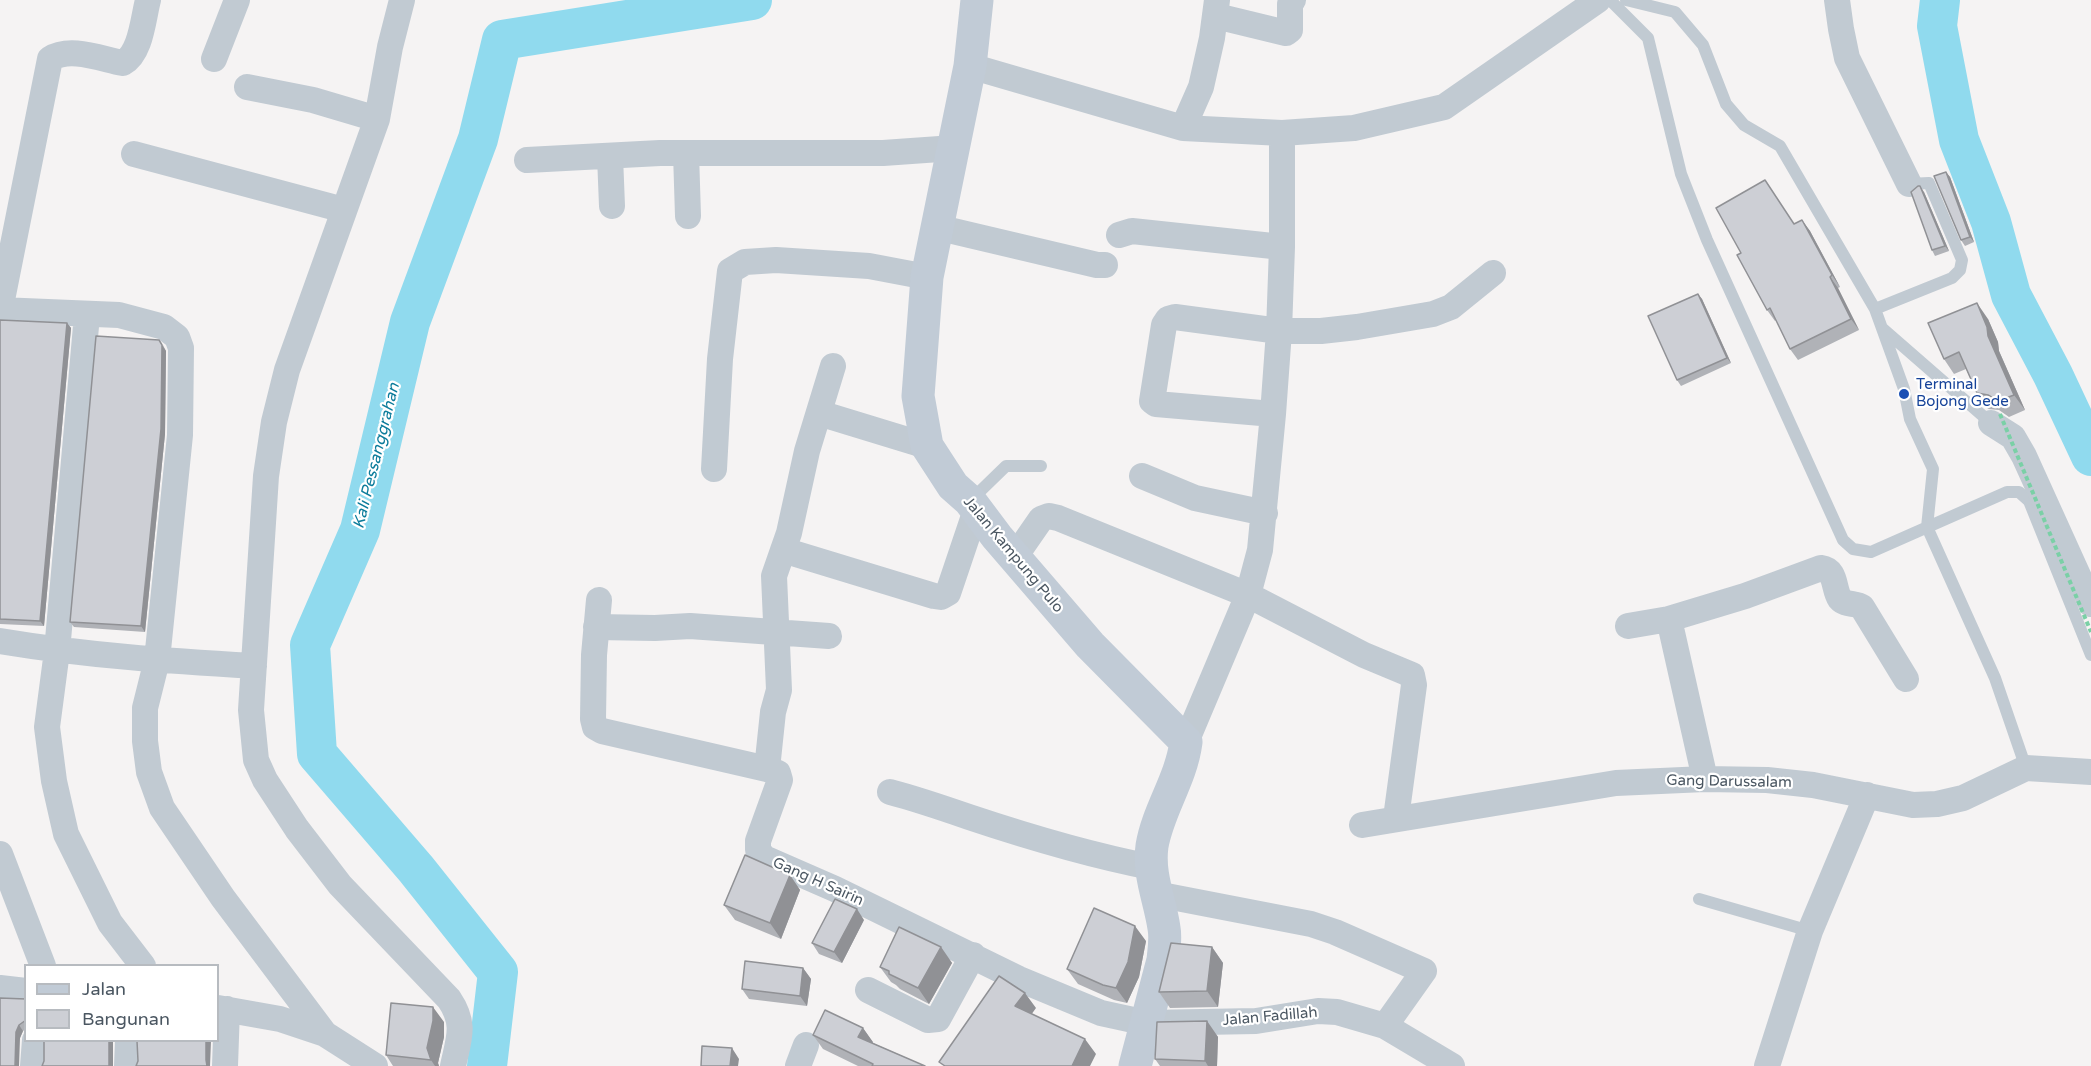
<!DOCTYPE html>
<style>
body{margin:0}
#map{position:relative;width:2091px;height:1066px;overflow:hidden;background:#f5f3f3;font-family:"Varela Round",sans-serif}
canvas{display:block}
.legend{position:absolute;left:24px;top:964px;width:195px;height:78px;box-sizing:border-box;background:#fff;border:2px solid #b7bbc0;margin:0;padding:8px 10px;list-style:none;font-size:18px;color:#4a5661}
.legend li{display:flex;align-items:center;gap:12px;height:30px}
.legend b{width:30px;border:2px solid #b7bbc0}
</style>
<div id="map">
<canvas width="2091" height="1066"></canvas>
<ul class="legend">
<li><b style="height:8px;background:#c1cbd6"></b>Jalan</li>
<li><b style="height:16px;background:#cdcfd5"></b>Bangunan</li>
</ul>
</div>
<script>
const ctx = document.querySelector('canvas').getContext('2d');
ctx.lineJoin = 'round';
function stroke(path, color, width, dash) { ctx.strokeStyle = color; ctx.lineWidth = width; ctx.lineCap = dash ? 'butt' : 'round'; ctx.setLineDash(dash || []); ctx.stroke(path); }
function paint(path, color) { ctx.fillStyle = color; ctx.fill(path, 'evenodd'); }
function write(font, color, halo, rows, align = 'center') {
  ctx.font = font + ' "Varela Round",sans-serif'; ctx.lineWidth = 4.5; ctx.setLineDash([]); ctx.textBaseline = 'middle'; ctx.strokeStyle = halo; ctx.fillStyle = color; for (const [text, x, y, turn = 0] of rows) {
    ctx.save(); ctx.translate(x, y); ctx.rotate((+turn || 0) * Math.PI / 180); ctx.textAlign = isNaN(turn) ? turn : align; if (halo) ctx.strokeText(text, 0, 0); ctx.fillText(text, 0, 0); ctx.restore();
  }
}
const river = new Path2D(`
 M 1940,0 L 1937,26 L 1959,140 L 1991,222 L 2011,295 L 2053,375 L 2091,456
 M 487,1066 L 498,972 L 416,869 L 317,754 L 310,645 L 360,530 L 410,322 L 478,139 L 502,40 L 752,0`);
const lane = new Path2D(`
 M 1610,0 L 1648,38 L 1681,174 L 1707,240 L 1843,540 L 1853,549 L 1871,552 L 2007,492 L 2019,492 L 2029,501 L 2091,655
 M 1626,0 L 1675,12 L 1703,45 L 1726,104 L 1744,125 L 1780,146 L 1875,309 L 1904,389 L 1910,419 L 1933,469 L 1927,527 L 1995,678 L 2026,768
 M 1875,309 L 1952,278 L 1960,270 L 1962,260 L 1929,183 L 1909,184
 M 1882,328 L 1991,423
 M 971,500 L 1006,466 L 1041,466
 M 1699,899 L 1810,931`);
const street = new Path2D(`
 M 402,0 L 390,47 L 377,119 L 287,370 L 274,422 L 266,476 L 251,710 L 256,760 L 265,780 L 297,829 L 340,885 L 449,999 C 466,1024 459,1038 453,1066
 M 1837,0 L 1841,29 L 1847,58 L 1909,184
 M 1216,16 L 1286,33 L 1290,30 L 1290,4 L 1293,0
 M 214,59 L 237,0
 M 970,66 L 1183,128 L 1282,133 L 1354,128 L 1444,107 L 1598,0
 M 247,87 L 313,100 L 377,119
 M 1183,128 L 1201,87 L 1212,38 L 1217,0
 M 686,153 L 688,216
 M 134,154 L 344,210
 M 610,156 L 612,206
 M 527,160 L 660,153 L 883,153 L 954,148
 M 936,227 L 1097,265 L 1105,265
 M 1119,235 L 1132,231 L 1282,247
 M 0,310 L 119,315 L 164,327 L 177,337 L 181,348 L 180,435 L 157,660 L 145,708 L 145,741 L 149,772 L 162,808 L 223,898 L 325,1034 L 375,1066
 M 0,310 L 50,59 C 70,46 101,59 123,63 C 141,53 143,19 148,0
 M 87,315 L 57,651 L 47,727 L 54,781 L 66,834 L 110,923 L 143,966
 M 819,413 L 927,446
 M 1273,414 L 1156,404 L 1152,401 L 1164,325 L 1168,319 L 1175,317 L 1279,331 L 1321,331 L 1357,327 L 1433,314 L 1451,307 L 1493,273
 M 1991,423 L 2013,437 L 2024,456 L 2091,604
 M 714,469 L 720,359 L 730,271 L 745,262 L 776,260 L 869,266 L 927,277
 M 1142,476 L 1195,498 L 1265,513
 M 783,550 L 934,596 L 941,597 L 948,593 L 976,510
 M 1014,558 L 1041,519 L 1049,516 L 1058,518 L 1248,595 L 1364,655 L 1412,675 L 1414,685 L 1396,818
 M 599,600 L 594,655 L 593,719 L 595,727 L 602,731 L 767,769 L 778,773 L 780,780 L 758,841 L 758,850 L 764,858 L 835,889 L 1019,979 L 1101,1013 L 1147,1023 L 1256,1021 L 1318,1011 L 1337,1012 L 1385,1026 L 1452,1066
 M 1628,626 L 1669,619
 M 596,627 L 655,628 L 690,626 L 829,636
 M 0,641 C 84,655 169,661 254,666
 M 1186,742 L 1248,595 L 1260,550 L 1273,414 L 1279,331 L 1282,247 L 1282,133
 M 767,769 L 773,712 L 779,690 L 774,576 L 789,533 L 807,451 L 833,366
 M 1705,779 L 1669,619 L 1745,596 L 1821,568 C 1837,570 1833,589 1840,599 C 1845,605 1856,603 1862,607 L 1906,679
 M 890,792 C 917,799 943,808 969,817 C 1029,837 1089,855 1151,867
 M 1362,825 L 1616,783 L 1705,779 L 1767,780 L 1813,785 L 1913,805 L 1937,804 L 1963,798 L 2026,768 L 2091,772
 M 0,854 L 43,966
 M 1156,894 L 1311,924 L 1335,932 L 1424,971 L 1385,1026
 M 0,988 L 26,991
 M 868,990 L 928,1020 L 938,1019 L 973,955
 M 218,1008 L 280,1019 L 325,1034
 M 33,1066 L 35,1040
 M 127,1066 L 128,1040
 M 225,1066 L 227,1009
 M 798,1066 L 806,1045
 M 1767,1066 L 1810,931 L 1867,795`);
const secondary = new Path2D(`
 M 977,0 L 970,66 L 927,277 L 918,396 L 927,446 L 953,486 L 970,501 L 997,537 L 1090,645 L 1186,742 C 1181,780 1158,810 1152,846 C 1148,875 1160,900 1164,928 C 1166,939 1164,949 1163,960 L 1135,1066`);
const pathBridge = new Path2D(`
 M 2000,414 L 2091,632`);
const wall = new Path2D(`
 M 1946,172 L 1950,177 L 1974,242 L 1965,246 L 1961,240 Z
 M 1765,180 L 1794,224 L 1802,220 L 1810,231 L 1840,287 L 1838,288 L 1859,330 L 1798,360 L 1790,349 L 1776,320 L 1775,321 L 1767,310 Z
 M 1924,192 L 1949,251 L 1935,256 L 1932,250 Z
 M 1698,294 L 1702,299 L 1731,363 L 1681,386 L 1677,380 Z
 M 1988,319 L 1998,342 L 1999,351 L 2025,410 L 2009,417 L 1999,410 L 1988,409 L 1977,393 L 1966,369 L 1954,374 L 1944,359 Z
 M 0,320 L 67,323 L 71,328 L 44,626 L 0,624 Z
 M 163,345 L 166,351 L 165,434 L 145,632 L 74,627 L 70,622 Z
 M 790,875 L 800,890 L 781,939 L 735,920 L 724,905 Z
 M 864,920 L 842,963 L 819,954 L 812,943 Z
 M 1146,941 L 1139,977 L 1127,1003 L 1114,1000 L 1078,984 L 1067,969 Z
 M 941,947 L 952,963 L 929,1004 L 900,989 L 896,985 L 891,982 L 880,967 Z
 M 1212,947 L 1223,963 L 1218,1007 L 1170,1008 L 1159,992 Z
 M 803,968 L 811,979 L 807,1006 L 749,999 L 742,989 Z
 M 26,999 L 26,1029 L 23,1031 L 20,1038 L 0,1066 Z
 M 1207,1021 L 1218,1037 L 1217,1066 L 1160,1066 L 1155,1059 Z
 M 444,1022 L 444,1037 L 438,1063 L 439,1066 L 393,1066 L 386,1055 Z
 M 863,1028 L 873,1043 L 925,1066 L 858,1066 L 823,1049 L 813,1035 Z`);
const shadedWall = new Path2D(`
 M 1946,172 L 1950,177 L 1974,242 L 1970,237 Z
 M 1920,186 L 1924,192 L 1949,251 L 1945,246 Z
 M 1802,220 L 1810,231 L 1840,287 L 1832,275 Z
 M 1830,277 L 1838,288 L 1859,330 L 1851,319 Z
 M 1698,294 L 1702,299 L 1731,363 L 1727,358 Z
 M 1977,303 L 1988,319 L 1998,342 L 1999,351 L 2025,410 L 2014,395 L 1988,336 Z
 M 67,323 L 71,328 L 44,626 L 40,621 Z
 M 159,340 L 166,351 L 165,434 L 145,632 L 141,626 Z
 M 790,875 L 800,890 L 781,939 L 770,923 Z
 M 857,909 L 864,920 L 842,963 L 834,952 Z
 M 1135,926 L 1146,941 L 1139,977 L 1127,1003 L 1116,988 Z
 M 941,947 L 952,963 L 929,1004 L 918,988 Z
 M 1212,947 L 1223,963 L 1218,1007 L 1207,991 Z
 M 803,968 L 811,979 L 807,1006 L 800,996 Z
 M 1025,993 L 1036,1008 L 1026,1022 L 1015,1006 Z
 M 433,1007 L 444,1022 L 444,1037 L 438,1063 L 439,1066 L 435,1066 L 431,1060 L 427,1048 Z
 M 1207,1021 L 1218,1037 L 1217,1066 L 1208,1066 L 1205,1061 Z
 M 19,1025 L 23,1031 L 20,1038 L 19,1066 L 15,1066 L 16,1032 Z
 M 863,1028 L 873,1042 L 868,1051 L 858,1037 Z
 M 1085,1039 L 1096,1054 L 1090,1066 L 1072,1066 Z
 M 109,1041 L 113,1041 L 113,1066 L 109,1066 Z
 M 206,1041 L 211,1041 L 210,1066 L 207,1066 L 206,1060 Z
 M 732,1048 L 739,1059 L 738,1066 L 730,1066 Z`);
const building = new Path2D(`
 M 1946,172 L 1970,237 L 1961,240 L 1934,176 Z
 M 1765,180 L 1794,224 L 1802,220 L 1832,275 L 1830,277 L 1851,319 L 1790,349 L 1770,308 L 1767,310 L 1737,255 L 1741,253 L 1716,208 Z
 M 1918,186 L 1920,186 L 1945,246 L 1932,250 L 1911,192 Z
 M 1698,294 L 1727,358 L 1677,380 L 1648,316 Z
 M 1977,303 L 1987,327 L 1988,336 L 2014,395 L 1998,401 L 1988,395 L 1977,393 L 1959,352 L 1944,359 L 1928,323 Z
 M 0,320 L 67,323 L 40,621 L 0,619 Z
 M 96,336 L 159,340 L 162,345 L 161,429 L 141,626 L 70,622 Z
 M 745,855 L 790,875 L 770,923 L 724,905 Z
 M 835,899 L 857,909 L 834,952 L 812,943 Z
 M 1094,908 L 1135,926 L 1128,962 L 1116,988 L 1103,985 L 1067,969 Z
 M 899,927 L 941,947 L 918,988 L 889,974 L 889,971 L 880,967 Z
 M 1171,943 L 1212,947 L 1207,991 L 1159,992 Z
 M 745,961 L 803,968 L 800,996 L 742,989 Z
 M 999,976 L 1025,993 L 1015,1006 L 1085,1039 L 1072,1066 L 945,1066 L 939,1062 Z
 M 0,998 L 26,999 L 26,1020 L 19,1025 L 16,1032 L 15,1066 L 0,1066 Z
 M 391,1003 L 433,1007 L 433,1021 L 427,1048 L 431,1060 L 386,1055 Z
 M 825,1010 L 863,1028 L 858,1037 L 925,1066 L 872,1066 L 873,1064 L 813,1035 Z
 M 1207,1021 L 1205,1061 L 1155,1059 L 1157,1022 Z
 M 44,1041 L 109,1041 L 109,1066 L 42,1066 L 44,1061 Z
 M 137,1041 L 206,1041 L 206,1060 L 207,1066 L 136,1066 L 138,1061 Z
 M 702,1046 L 732,1048 L 730,1066 L 701,1066 Z`);
const markers = [
 [1904,394,6,"#1a4fb4"]
];
const transitNames = [
 ["Terminal",1916,385],
 ["Bojong Gede",1916,402]
];
const streetNames = [
 ["Jalan Kampung Pulo",1013,555,50],
 ["Gang Darussalam",1729,782,1],
 ["Gang H Sairin",818,882,24],
 ["Jalan Fadillah",1270,1017,-5]
];
const waterNames = [
 ["Kali Pessanggrahan",377,456,-76]
];
stroke(river, '#90daee', 40);
stroke(lane, '#c1cad2', 12);
stroke(street, '#c1cad2', 26);
stroke(secondary, '#c1cbd6', 33);
stroke(pathBridge, '#7ad0a6', 4, [4.5, 3]);
paint(wall, '#b0b2b7');
paint(shadedWall, '#909195');
paint(building, '#cdcfd5');
stroke(building, '#909195', 1.5);
for (const [x, y, r, color] of markers) { const dot = new Path2D(); dot.arc(x, y, r, 0, 2 * Math.PI); ctx.fillStyle = color; ctx.fill(dot); stroke(dot, '#fff', 2); }
write('15px', '#164399', '#fff', transitNames, 'left');
write('15px', '#4a5661', '#fff', streetNames);
write('italic 16px', '#0c7c9b', '#fff', waterNames);
</script>
